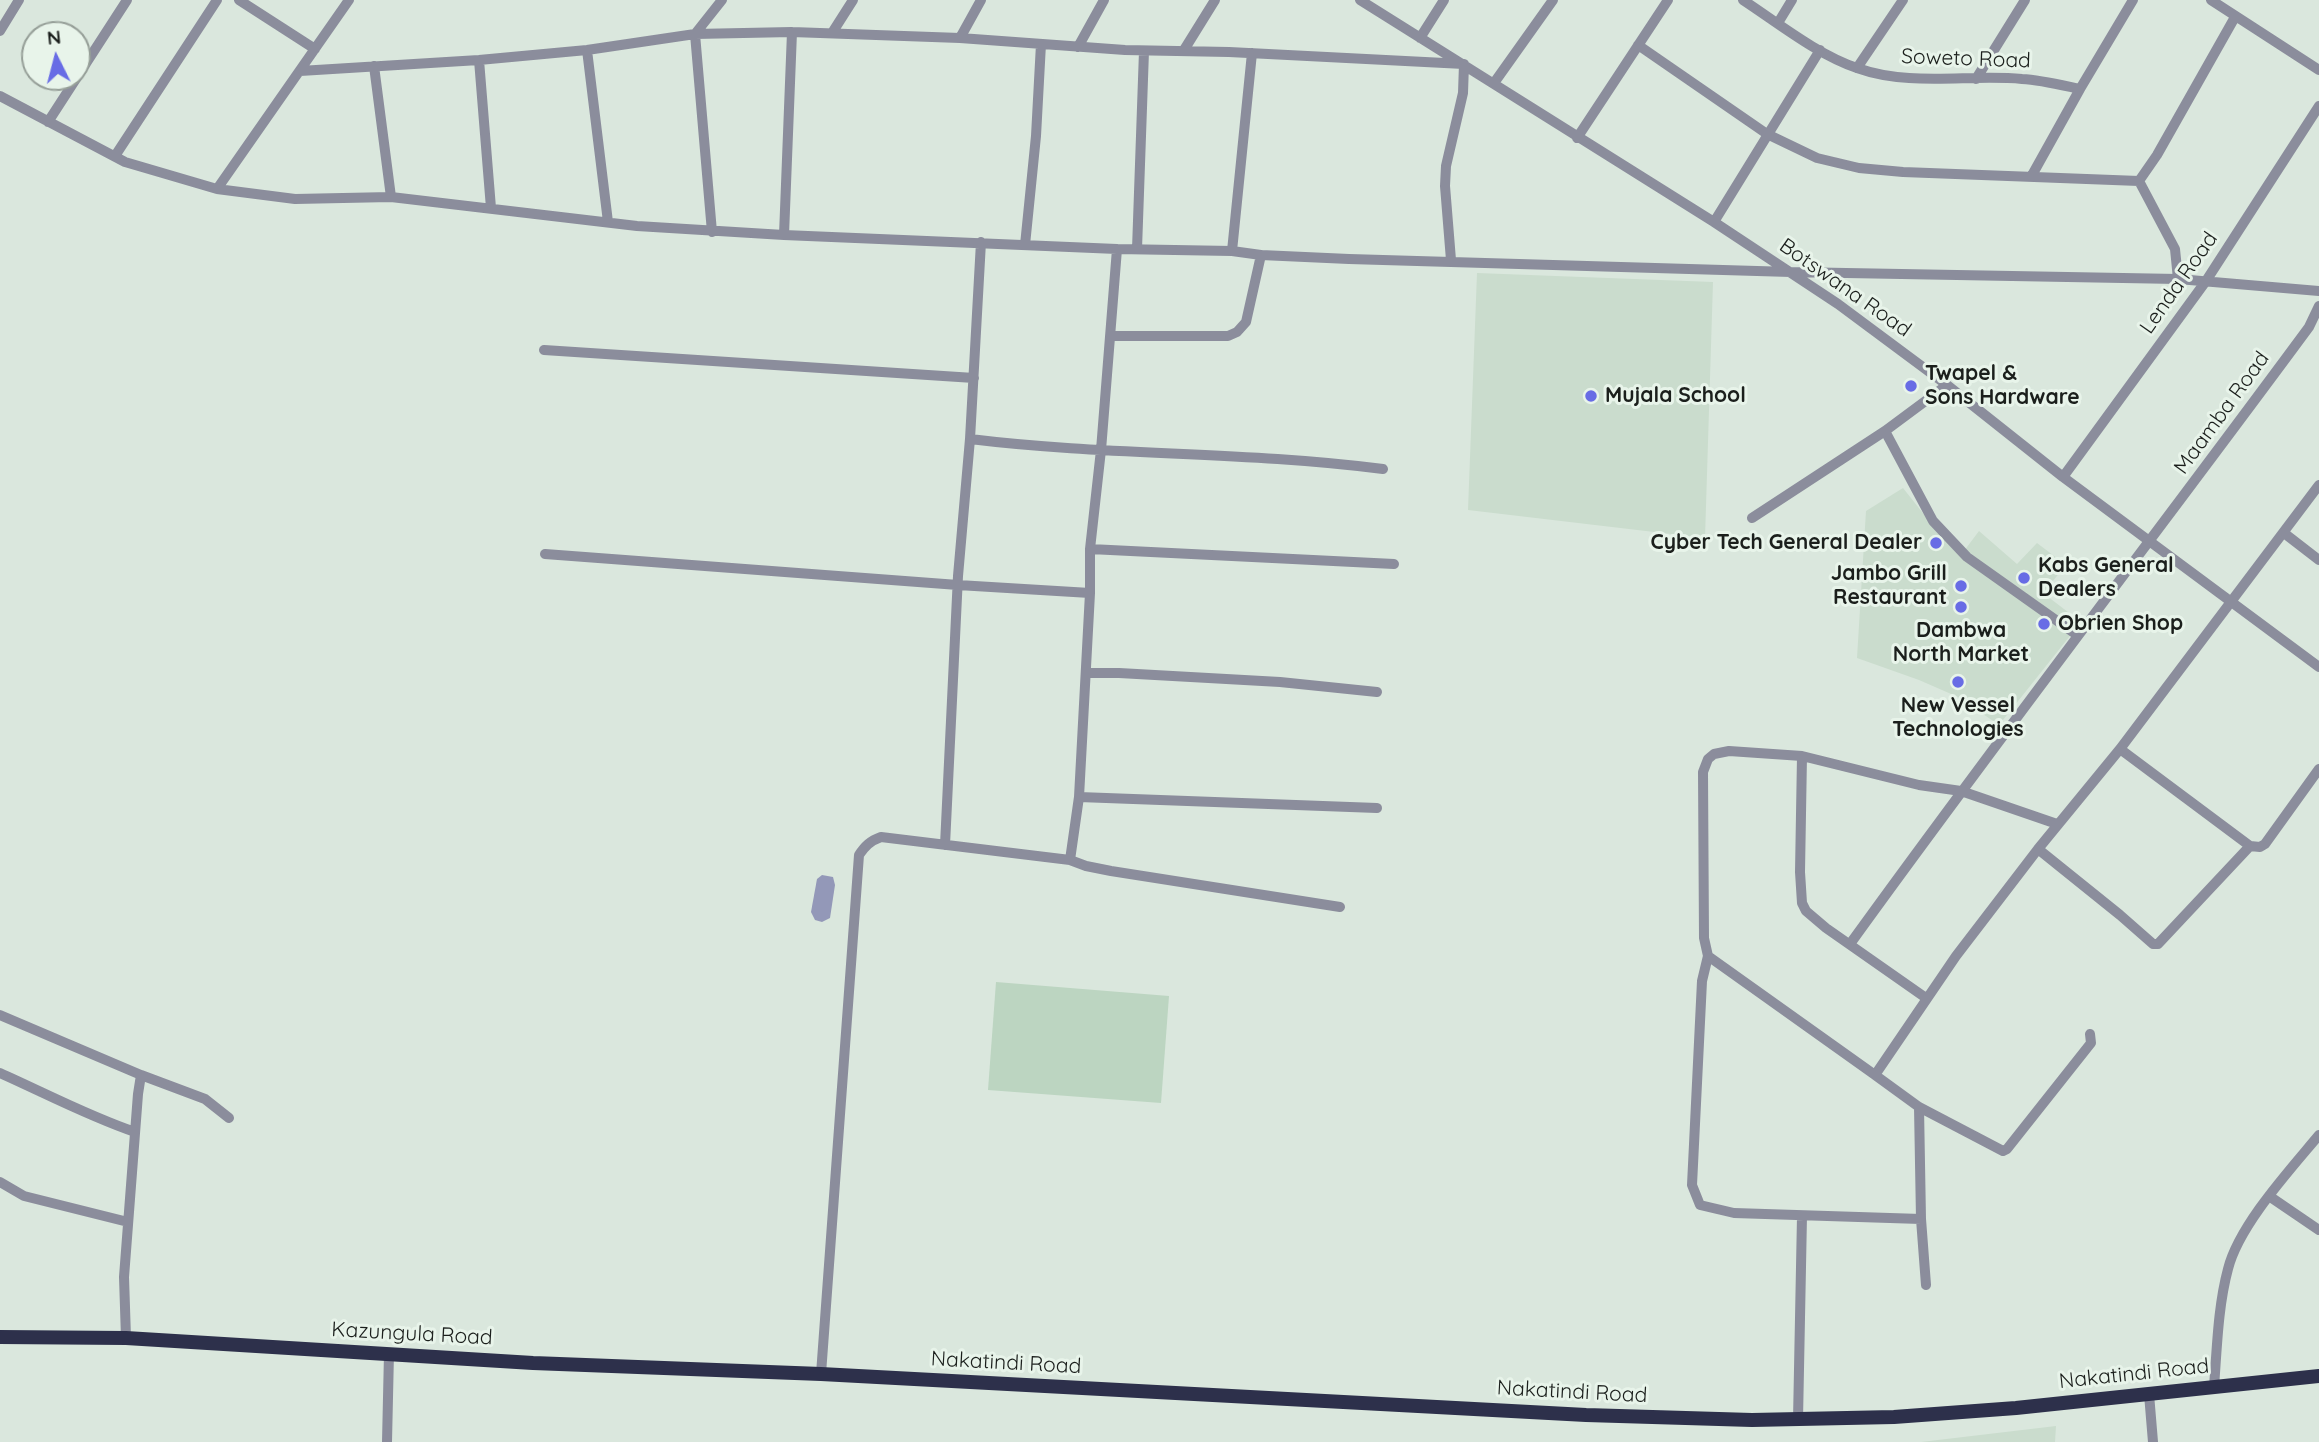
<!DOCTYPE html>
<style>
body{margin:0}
#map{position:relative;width:2319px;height:1442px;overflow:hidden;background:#dae7dd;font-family:Quicksand,sans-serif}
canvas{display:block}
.north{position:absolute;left:21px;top:21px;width:70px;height:70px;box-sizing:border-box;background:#e8f4ea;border:2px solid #969f98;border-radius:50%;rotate:354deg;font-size:19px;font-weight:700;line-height:28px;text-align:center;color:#1b1f1c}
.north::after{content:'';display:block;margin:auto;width:24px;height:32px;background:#686ce5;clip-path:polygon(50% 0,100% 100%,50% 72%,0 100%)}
</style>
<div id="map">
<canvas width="2319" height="1442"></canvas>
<div class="north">N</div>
</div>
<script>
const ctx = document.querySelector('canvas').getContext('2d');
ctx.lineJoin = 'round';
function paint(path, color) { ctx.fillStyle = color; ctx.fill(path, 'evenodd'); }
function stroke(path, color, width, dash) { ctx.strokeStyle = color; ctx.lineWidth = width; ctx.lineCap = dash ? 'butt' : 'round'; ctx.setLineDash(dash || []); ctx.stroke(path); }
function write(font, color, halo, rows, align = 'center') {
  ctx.font = font + ' Quicksand,sans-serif'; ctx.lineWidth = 6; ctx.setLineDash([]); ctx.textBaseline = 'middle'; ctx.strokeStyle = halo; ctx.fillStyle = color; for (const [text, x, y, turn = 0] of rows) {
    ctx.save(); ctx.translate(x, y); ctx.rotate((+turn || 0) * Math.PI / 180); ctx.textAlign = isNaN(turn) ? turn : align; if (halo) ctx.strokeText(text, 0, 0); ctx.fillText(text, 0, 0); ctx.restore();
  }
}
const built = new Path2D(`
 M 1477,273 L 1713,282 L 1705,538 L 1468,510 Z
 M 1903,488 L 1934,527 L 1961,555 L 1979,531 L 2017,564 L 2037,543 L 2066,565 L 2043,593 L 2081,622 L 1999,725 L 1958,697 L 1919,680 L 1857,658 L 1866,511 Z
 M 2056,1426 L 2055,1442 L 1921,1442 Z`);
const green = new Path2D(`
 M 996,982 L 1169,996 L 1161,1103 L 988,1090 Z`);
const water = new Path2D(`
 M 822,875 L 833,877 L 835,885 L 830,918 L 822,922 L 815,920 L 811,912 L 817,879 Z`);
const minor = new Path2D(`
 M 239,0 L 315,49
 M 1360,0 L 1714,222 L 1838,304 L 1947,385 L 2063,477 L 2319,667
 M 1743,0 C 1778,23 1818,55 1857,68 C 1910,87 1968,74 2022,79 C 2041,80 2061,85 2080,89
 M 2211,0 L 2319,70
 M 1778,23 L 1792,0
 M 0,31 L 19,0
 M 832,33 L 853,0
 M 960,38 L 981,0
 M 1420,38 L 1444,0
 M 1638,45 L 1767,134 L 1817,158 L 1859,168 L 1903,172 L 2139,181 L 2157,155 L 2235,17
 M 1078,47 L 1104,0
 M 587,50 L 608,222
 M 1184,50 L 1215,0
 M 479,60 L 491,208
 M 374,66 L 391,197
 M 1857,68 L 1903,0
 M 300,71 L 479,60 L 587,50 L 695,34 L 792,32 L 960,38 L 1125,50 L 1229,52 L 1464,64 L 1463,93 L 1446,166 L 1445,186 L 1451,260
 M 1976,79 L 2025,0
 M 1494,83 L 1553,0
 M 0,96 L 125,162 L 217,189 L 295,199 L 391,197 L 637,226 L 784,235 L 1117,249 L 1232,251 L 1261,255 L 1349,259 L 1791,272 L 2178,279 L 2319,291
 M 48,122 L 127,0
 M 1577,138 L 1668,0
 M 115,156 L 217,0
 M 2031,177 L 2080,89 L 2133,0
 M 2139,181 L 2175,249 L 2178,279
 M 217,189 L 349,0
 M 1714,222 L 1820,50
 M 712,232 L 695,34 L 722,0
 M 784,235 L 792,32
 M 1025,245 L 1036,136 L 1041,44
 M 1137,249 L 1144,51
 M 1232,251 L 1252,53
 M 1110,336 L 1228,336 L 1237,332 L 1246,322 L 1261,255
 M 544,350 L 974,378
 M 1885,431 L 1933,521 L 1967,557 L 2077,635
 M 970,439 C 1107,456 1246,451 1383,469
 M 2063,477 L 2206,281 L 2319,106
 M 1752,518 L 1885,431 L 1947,385
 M 2284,533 L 2319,560
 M 1090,549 L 1394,564
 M 545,554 L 958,585 L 1090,593
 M 1086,673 L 1119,673 L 1280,682 L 1377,692
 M 2120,749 L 2250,846
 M 1802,756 L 1800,872 L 1802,903 L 1806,911 L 1826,928 L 1926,998
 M 1079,797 L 1377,808
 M 945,845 L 958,576 L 970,439 L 981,242
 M 2038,849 L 2120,915 L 2153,944 L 2158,944 L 2250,846 L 2260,847 L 2265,844 L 2319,769
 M 1070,860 L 1079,797 L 1090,593 L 1090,549 L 1101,450 L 1117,249
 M 1850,944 C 2000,736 2157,533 2309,327 L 2319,306
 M 1708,956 L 1702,981 L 1692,1185 L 1700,1205 L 1734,1213 L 1921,1219
 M 0,1015 L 141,1075 L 205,1099 L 229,1118
 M 2090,1034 L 2091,1043 L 2007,1149 L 2003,1151 L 1919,1107 L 1875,1075 L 1956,956 L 2038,849 L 2120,749 L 2319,485
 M 0,1073 C 45,1093 88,1116 135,1132
 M 1875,1075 L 1708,956 L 1704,938 L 1703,772 L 1708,759 L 1714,754 L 1729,751 L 1802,756 L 1919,785 L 1961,791 L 2057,824
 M 1919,1107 L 1921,1219 L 1926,1285
 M 0,1182 L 24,1196 L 128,1222
 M 2269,1196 L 2319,1230
 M 126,1338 L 124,1277 L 138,1094 L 141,1075
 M 821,1374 L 859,855 C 865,846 870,841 881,837 L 1070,860 L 1086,866 L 1111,871 L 1340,907
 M 2214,1387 C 2217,1348 2218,1306 2228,1269 C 2239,1225 2290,1170 2319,1135
 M 2149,1394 L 2153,1442
 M 1798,1420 L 1802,1216
 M 387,1442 L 389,1353`);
const highway = new Path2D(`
 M 0,1337 L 126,1338 L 533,1363 L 821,1374 L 1586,1415 L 1752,1420 L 1894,1417 L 2016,1408 L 2319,1376`);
const markers = [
 [1911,386,7,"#686ce5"],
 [1591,396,7,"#686ce5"],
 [1936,543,7,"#686ce5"],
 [2024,578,7,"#686ce5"],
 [1961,586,7,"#686ce5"],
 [1961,607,7,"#686ce5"],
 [2044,624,7,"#686ce5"],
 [1958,682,7,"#686ce5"]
];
const streetNames = [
 ["Soweto Road",1966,59,2],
 ["Lenda Road",2179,283,-55],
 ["Botswana Road",1845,288,35],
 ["Maamba Road",2222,413,-54],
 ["Kazungula Road",412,1334,3],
 ["Nakatindi Road",1006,1363,3],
 ["Nakatindi Road",2134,1374,-6],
 ["Nakatindi Road",1572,1392,3]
];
const poiNames = [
 ["Twapel &",1925,374],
 ["Sons Hardware",1925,398],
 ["Mujala School",1605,396],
 ["Cyber Tech General Dealer",1922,543,"right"],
 ["Kabs General",2038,566],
 ["Dealers",2038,590],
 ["Jambo Grill",1947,574,"right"],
 ["Restaurant",1947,598,"right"],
 ["Obrien Shop",2058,624],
 ["Dambwa",1961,631,"center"],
 ["North Market",1961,655,"center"],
 ["New Vessel",1958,706,"center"],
 ["Technologies",1958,730,"center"]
];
paint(built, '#cadccd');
paint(green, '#bcd5c1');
paint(water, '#9398b8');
stroke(minor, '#8b8d9c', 10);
stroke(highway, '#2d304b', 14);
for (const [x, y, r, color] of markers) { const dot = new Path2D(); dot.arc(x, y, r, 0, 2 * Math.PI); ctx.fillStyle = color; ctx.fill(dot); stroke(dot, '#e8f4ea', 2.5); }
write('21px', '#1b1f1c', '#e8f4ea', streetNames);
write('bold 21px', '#1b1f1c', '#e8f4ea', poiNames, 'left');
</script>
